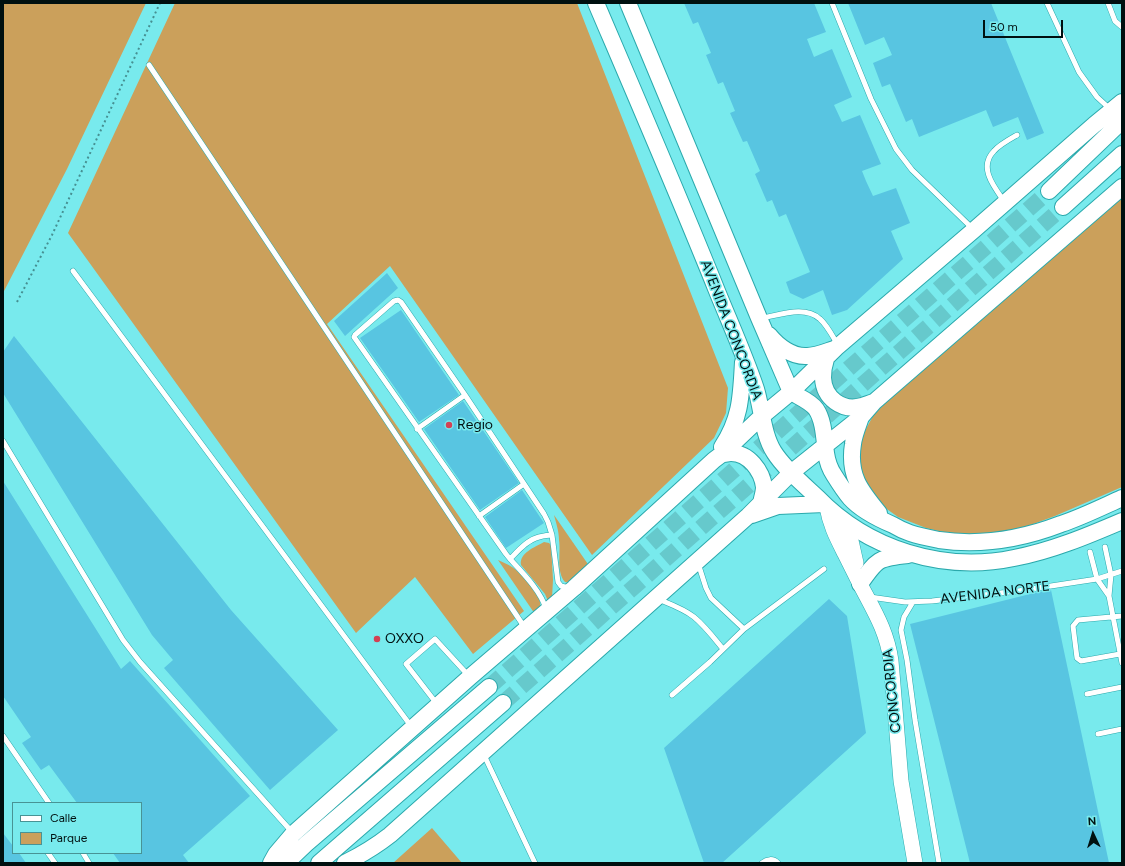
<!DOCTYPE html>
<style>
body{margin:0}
#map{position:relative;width:1125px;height:866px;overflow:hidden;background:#78eaed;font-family:Figtree,sans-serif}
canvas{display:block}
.frame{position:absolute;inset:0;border:4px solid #001010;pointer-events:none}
.legend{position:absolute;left:12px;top:802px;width:130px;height:52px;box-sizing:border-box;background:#78eaed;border:1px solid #489395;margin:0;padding:5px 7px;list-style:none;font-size:12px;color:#001010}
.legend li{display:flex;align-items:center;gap:8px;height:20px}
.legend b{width:20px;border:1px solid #489395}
.north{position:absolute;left:1073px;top:814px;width:40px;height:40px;-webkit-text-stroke:3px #78eaed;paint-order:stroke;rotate:356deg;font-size:11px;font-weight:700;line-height:16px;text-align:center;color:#001010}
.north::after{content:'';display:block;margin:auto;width:14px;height:18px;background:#001010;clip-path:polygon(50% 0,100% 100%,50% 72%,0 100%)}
.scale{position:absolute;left:983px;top:20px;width:80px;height:18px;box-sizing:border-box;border:2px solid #001010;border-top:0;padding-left:5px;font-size:12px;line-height:14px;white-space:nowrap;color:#001010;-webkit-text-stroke:3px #78eaed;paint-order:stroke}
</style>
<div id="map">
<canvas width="1125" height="866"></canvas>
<div class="frame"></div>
<ul class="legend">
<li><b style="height:5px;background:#fff"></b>Calle</li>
<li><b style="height:11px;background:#cba05b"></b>Parque</li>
</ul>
<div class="north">N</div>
<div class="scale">50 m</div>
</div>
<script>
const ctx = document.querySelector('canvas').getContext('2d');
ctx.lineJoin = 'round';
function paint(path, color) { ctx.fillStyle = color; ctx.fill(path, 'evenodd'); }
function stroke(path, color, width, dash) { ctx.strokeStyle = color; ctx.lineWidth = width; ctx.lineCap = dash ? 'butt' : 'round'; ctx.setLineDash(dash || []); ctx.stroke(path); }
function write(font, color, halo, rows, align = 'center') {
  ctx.font = font + ' Figtree,sans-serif'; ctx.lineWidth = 3; ctx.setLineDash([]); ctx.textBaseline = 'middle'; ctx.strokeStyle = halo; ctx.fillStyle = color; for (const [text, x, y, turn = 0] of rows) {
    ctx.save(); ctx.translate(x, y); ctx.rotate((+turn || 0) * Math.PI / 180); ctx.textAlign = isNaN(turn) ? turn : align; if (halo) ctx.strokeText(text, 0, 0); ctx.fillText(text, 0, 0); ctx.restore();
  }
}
const green = new Path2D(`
 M 3,3 L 146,3 L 67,169 L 3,293 Z
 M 175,3 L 577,3 L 728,388 L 726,413 L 714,438 L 592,555 L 390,266 L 327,324 L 524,611 L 473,654 L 415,577 L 356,633 L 68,233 Z
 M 1122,195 L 1122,487 L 1055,516 L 1025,527 L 990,535 L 960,536 L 926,528 L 898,517 L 877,502 L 861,483 L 858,462 L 861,438 L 873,416 L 887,401 Z
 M 554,515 L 592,570 L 570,583 L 565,582 C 556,572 561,553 559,540 C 559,531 556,523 554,515 Z
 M 544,542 L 549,543 L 551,545 L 553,580 L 552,598 L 548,601 L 545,594 L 521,565 C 519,553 535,547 544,542 Z
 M 498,560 C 502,562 508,564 512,567 C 521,573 538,591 540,602 C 541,607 539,612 537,617 Z
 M 432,828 L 462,863 L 393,863 Z`);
const building = new Path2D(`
 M 684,3 L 814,3 L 826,32 L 807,39 L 814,57 L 832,49 L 852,97 L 834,105 L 842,122 L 860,115 L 881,164 L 862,171 L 866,181 L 873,196 L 896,188 L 910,223 L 891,231 L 903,259 L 847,310 L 832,315 L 823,290 L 803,299 L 790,293 L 786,282 L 810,272 L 786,214 L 779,217 L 772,200 L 767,202 L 755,174 L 760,171 L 747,141 L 743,142 L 730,113 L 735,111 L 723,82 L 718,84 L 706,55 L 711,53 L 698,22 L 693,24 Z
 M 848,3 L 991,3 L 1044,133 L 1027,140 L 1018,117 L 993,127 L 986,110 L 919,137 L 912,119 L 906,122 L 890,84 L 882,87 L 873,63 L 892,55 L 884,37 L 865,45 Z
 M 387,273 L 398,288 L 345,336 L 334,321 Z
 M 401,310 L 459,395 L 419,422 L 360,338 Z
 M 14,336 L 231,610 L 338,730 L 270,790 L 164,668 L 173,660 L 152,635 L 3,393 L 3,352 Z
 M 463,401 L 519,483 L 480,510 L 424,429 Z
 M 3,481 L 121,669 L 130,661 L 250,796 L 183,855 L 189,863 L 120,863 L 113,853 L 141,853 L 141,803 L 77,803 L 49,765 L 41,770 L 22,743 L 31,737 L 3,696 Z
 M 522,490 L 544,523 L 506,548 L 485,517 Z
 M 1051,590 L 1109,863 L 970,863 L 910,624 L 1038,592 Z
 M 829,599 L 847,616 L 866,733 L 722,863 L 704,863 L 664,748 Z
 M 3,833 L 13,846 L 13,853 L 19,853 L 26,863 L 3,863 Z`);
const primaryTunnel = new Path2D(`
 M 489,687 L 1049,191
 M 503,703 L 1063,207`);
const path = new Path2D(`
 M 17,302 L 52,235 L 160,3`);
const lane = new Path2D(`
 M 832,3 L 871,99 L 896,149 L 912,170 L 973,229
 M 1047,3 L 1079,72 L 1097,97 L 1110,109
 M 1108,3 L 1115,21 L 1122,27
 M 149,65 L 525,628
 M 1004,201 C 994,187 978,167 994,151 C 999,145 1010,139 1017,135
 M 73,271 L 411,726
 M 762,318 C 780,315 805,305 820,319 C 827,325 833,337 838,345
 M 417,429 L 465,395
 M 3,441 L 123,640 L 140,662 L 292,832
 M 479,516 L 524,484
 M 1105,547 L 1111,575 L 1109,596 L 1122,663
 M 1090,552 L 1097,579 L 1109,596
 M 510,559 L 506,554 L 354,337 L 355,335 L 394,301 L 398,300 L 401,302 L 465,395 L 544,514 L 548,522 L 552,535
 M 698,563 L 706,588 L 711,598 L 744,629
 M 870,597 L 905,602 L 932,601 L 1018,591 L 1097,579 L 1122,571
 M 658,599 C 670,604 684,609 694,617 C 705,626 714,638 723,649
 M 913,602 L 904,617 L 901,630 L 907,660 L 915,720 L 939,863
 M 546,609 C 541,591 522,572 510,559 C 518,551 527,540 539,537 C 543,536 547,535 552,535 L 558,582 L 561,586 L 569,588
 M 1120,654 L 1081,661 L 1077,658 L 1073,626 L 1078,620 L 1122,616
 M 1087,694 L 1122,687
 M 672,695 L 710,662 L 744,629 L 824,569
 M 437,704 L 406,664 L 435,639 L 468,675
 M 1098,734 L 1122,729
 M 3,736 L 49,803
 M 484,755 L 535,863
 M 48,853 L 55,863
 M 83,853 L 89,863
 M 762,863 C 767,859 773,858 778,863`);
const secondary = new Path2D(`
 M 827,507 C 830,525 837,538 845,554 C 850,564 855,574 860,584 C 874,611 887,631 891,661 L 901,781 L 915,863
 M 847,523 L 856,563`);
const primary = new Path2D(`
 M 596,3 C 637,99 678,194 717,291 C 730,323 745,356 756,389 C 762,409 763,435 774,452 C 784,468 803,484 817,497 C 867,549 943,573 1014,558 C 1051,551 1087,536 1122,521
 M 628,3 L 759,318 L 791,392 C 799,397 810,401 816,409 C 824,421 824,438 826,453 C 827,460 830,469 834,475 C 839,483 844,491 850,498 C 860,509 879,519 893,525 C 898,528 904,531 910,533 C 919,536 929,538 939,540 C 981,546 1022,539 1061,524 C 1082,517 1102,507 1122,498
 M 1049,191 L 1122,121
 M 1063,207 L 1122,154
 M 769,335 C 778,346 792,357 807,356 C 816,356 825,352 834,349
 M 826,359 C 824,365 823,371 823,378 C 824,398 842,412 862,406 C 866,405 870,403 874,402
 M 861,417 C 858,426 854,435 853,444 C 848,475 860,490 879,513
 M 722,447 C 741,418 741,396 743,362
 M 722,454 C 725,454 728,453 731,453 C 749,453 762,471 764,487 C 764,492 762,498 761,503
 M 752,515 L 778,506 L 824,504
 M 860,584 C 877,559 878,558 908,555
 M 271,863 L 276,854 L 293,834 L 470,677 L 574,588 L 714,460 L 722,454 L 762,416 L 791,392 L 836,348 L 974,230 L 1094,125 L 1122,102
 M 286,863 L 306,844 L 489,687
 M 319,863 L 503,703
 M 345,863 C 361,855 376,846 390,835 L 748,516 L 792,472 L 861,417 L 874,402 L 1122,187`);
const markers = [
 [449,425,4,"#d24154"],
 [377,639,4,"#d24154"]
];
const streetNames = [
 ["AVENIDA CONCORDIA",731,330,69],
 ["AVENIDA NORTE",995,593,-7],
 ["CONCORDIA",892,691,-96]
];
const poiNames = [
 ["Regio",457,425],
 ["OXXO",385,639]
];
paint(green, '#cba05b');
paint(building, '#58c5e1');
stroke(primaryTunnel, '#66c9cc', 16, [16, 8]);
stroke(lane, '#2ba9ac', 6);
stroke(secondary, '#2ba9ac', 16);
stroke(primary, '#2ba9ac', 18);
stroke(path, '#468f91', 2, [2, 3]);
stroke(lane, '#fff', 5);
stroke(secondary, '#fff', 15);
stroke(primary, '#fff', 16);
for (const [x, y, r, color] of markers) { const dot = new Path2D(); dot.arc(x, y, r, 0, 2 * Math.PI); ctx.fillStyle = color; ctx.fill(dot); stroke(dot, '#78eaed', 1.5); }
write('14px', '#001010', '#78eaed', streetNames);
write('14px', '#001010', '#78eaed', poiNames, 'left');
</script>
